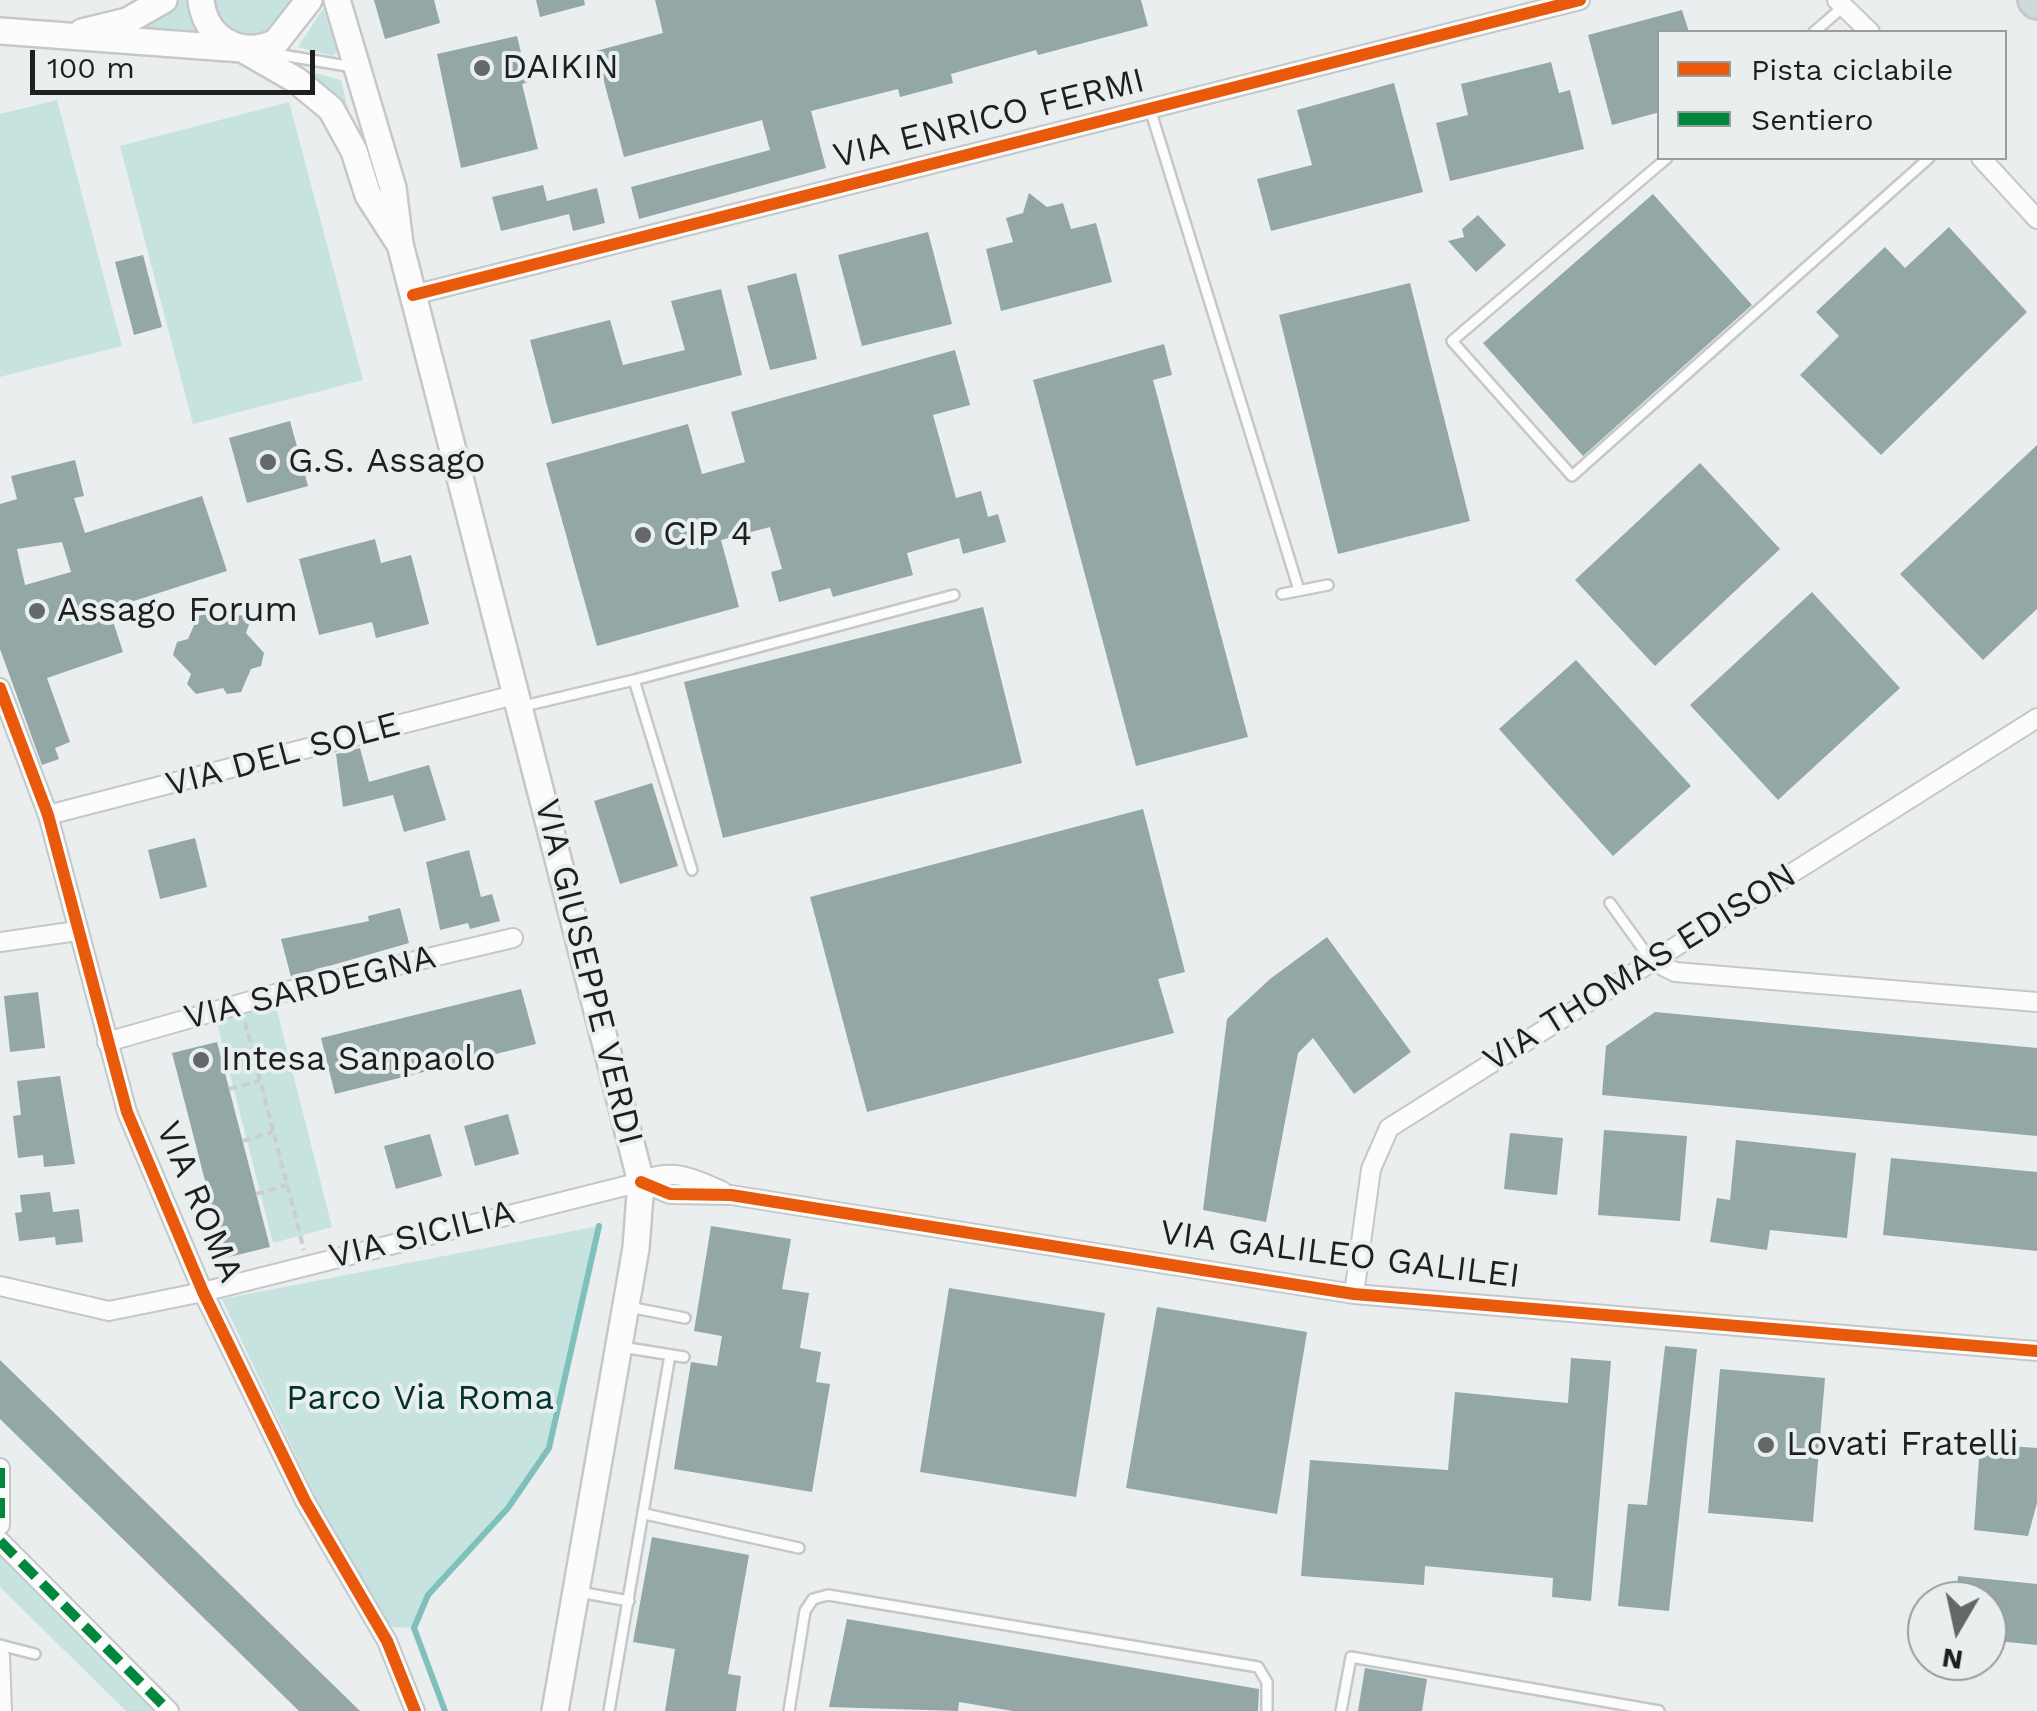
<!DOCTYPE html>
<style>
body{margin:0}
#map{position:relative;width:2037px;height:1711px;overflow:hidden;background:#eaeeee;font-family:"Work Sans",sans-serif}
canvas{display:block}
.legend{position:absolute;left:1657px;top:30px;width:350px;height:130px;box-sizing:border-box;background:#e9efef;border:2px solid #989c9c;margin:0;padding:12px 18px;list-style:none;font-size:30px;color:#1e2020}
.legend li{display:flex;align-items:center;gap:20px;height:50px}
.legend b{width:50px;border:2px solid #989c9c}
.north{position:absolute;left:1907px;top:1581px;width:100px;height:100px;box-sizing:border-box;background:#e9efef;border:2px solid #989c9c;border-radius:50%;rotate:189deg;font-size:28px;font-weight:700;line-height:40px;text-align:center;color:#1e2020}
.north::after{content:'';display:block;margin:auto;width:35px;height:45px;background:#656868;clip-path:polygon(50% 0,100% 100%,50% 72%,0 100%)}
.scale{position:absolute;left:30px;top:50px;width:285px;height:45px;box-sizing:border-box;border:5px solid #1e2020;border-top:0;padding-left:12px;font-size:30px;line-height:35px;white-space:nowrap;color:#1e2020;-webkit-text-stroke:8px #e9efef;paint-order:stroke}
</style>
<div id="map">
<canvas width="2037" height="1711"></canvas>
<ul class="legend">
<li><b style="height:12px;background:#e8590c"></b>Pista ciclabile</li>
<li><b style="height:12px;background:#00873e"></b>Sentiero</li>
</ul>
<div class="north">N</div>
<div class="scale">100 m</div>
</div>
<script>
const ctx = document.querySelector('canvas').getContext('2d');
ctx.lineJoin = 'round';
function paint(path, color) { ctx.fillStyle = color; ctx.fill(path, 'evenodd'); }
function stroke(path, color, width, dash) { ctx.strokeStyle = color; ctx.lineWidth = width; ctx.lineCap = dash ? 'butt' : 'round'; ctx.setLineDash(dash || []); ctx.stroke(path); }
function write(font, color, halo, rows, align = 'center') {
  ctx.font = font + ' "Work Sans",sans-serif'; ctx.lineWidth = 8; ctx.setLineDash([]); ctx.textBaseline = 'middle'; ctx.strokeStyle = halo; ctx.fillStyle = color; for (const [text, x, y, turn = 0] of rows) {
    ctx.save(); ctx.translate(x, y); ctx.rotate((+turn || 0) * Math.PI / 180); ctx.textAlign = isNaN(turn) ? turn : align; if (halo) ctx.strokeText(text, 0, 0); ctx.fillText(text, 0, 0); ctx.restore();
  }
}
const green = new Path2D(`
 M 179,0 L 197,0 L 217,38 L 117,33 L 164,12 Z
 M 210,0 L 298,0 C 271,46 234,52 210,0 Z
 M 323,9 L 338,51 L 333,56 L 298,47 Z
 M 286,65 L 341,80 L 351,121 Z
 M 57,100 L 122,346 L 0,377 L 0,114 Z
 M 289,102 L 363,380 L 193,424 L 120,146 Z
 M 275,1003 L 332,1227 L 273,1243 L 216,1019 Z
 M 599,1226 L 549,1448 L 508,1508 L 428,1595 L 414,1628 L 389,1627 L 317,1501 L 222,1299 Z
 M 0,1541 L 173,1711 L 126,1711 L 0,1587 Z`);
const stream = new Path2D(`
 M 445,1711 L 414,1628 L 428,1595 L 508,1508 L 549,1448 L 599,1226`);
const building = new Path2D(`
 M 374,0 L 434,0 L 440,23 L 385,39 Z
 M 536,0 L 584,0 L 585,5 L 540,17 Z
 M 655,0 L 1141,0 L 1148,26 L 1038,55 L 1036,50 L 951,74 L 953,83 L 900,97 L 898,89 L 811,111 L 826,168 L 639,219 L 631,187 L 770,150 L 762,120 L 624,157 L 596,51 L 663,33 Z
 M 1682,10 L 1689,32 L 1660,32 L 1660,112 L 1612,125 L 1588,35 Z
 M 517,36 L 528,82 L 522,84 L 538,149 L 461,168 L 437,54 Z
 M 1551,62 L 1559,93 L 1570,90 L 1584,149 L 1450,181 L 1436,123 L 1468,115 L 1461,84 Z
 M 1394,83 L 1423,192 L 1271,231 L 1257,179 L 1312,165 L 1297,110 Z
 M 543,185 L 547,201 L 597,188 L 605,223 L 573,231 L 569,214 L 501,231 L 492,197 Z
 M 1029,193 L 1047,207 L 1063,203 L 1071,229 L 1096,223 L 1112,282 L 1001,311 L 986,249 L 1013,242 L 1006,218 L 1023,213 Z
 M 1653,194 L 1752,305 L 1583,456 L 1483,343 Z
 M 1478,215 L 1506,245 L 1476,272 L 1448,241 L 1464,237 L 1462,229 Z
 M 1949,227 L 2027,312 L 1881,455 L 1800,375 L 1839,336 L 1816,312 L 1885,247 L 1905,268 Z
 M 928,232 L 952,324 L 862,346 L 838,255 Z
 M 143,255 L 162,327 L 134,335 L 115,262 Z
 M 796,273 L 817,359 L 770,370 L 747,286 Z
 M 1410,283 L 1470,521 L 1338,554 L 1279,315 Z
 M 721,289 L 742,375 L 552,424 L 530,340 L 610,320 L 623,365 L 685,350 L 671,301 Z
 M 1164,344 L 1172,375 L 1153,380 L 1248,737 L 1136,766 L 1033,380 Z
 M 955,350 L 970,405 L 933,415 L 956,498 L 981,491 L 988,517 L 998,514 L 1006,542 L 963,554 L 959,538 L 907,553 L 913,575 L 833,597 L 830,588 L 779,602 L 771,572 L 782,569 L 770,527 L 721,540 L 739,607 L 597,646 L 546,463 L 688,424 L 702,474 L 745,462 L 731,412 Z
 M 290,421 L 308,486 L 247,503 L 229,438 Z
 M 2037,445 L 2037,609 L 1983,660 L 1900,574 Z
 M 75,460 L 84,496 L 74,498 L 85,533 L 202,496 L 227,571 L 109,609 L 123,652 L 47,678 L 70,742 L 55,748 L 59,759 L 42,765 L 0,649 L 0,504 L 17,499 L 11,476 ZM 62,542 L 71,572 L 25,585 L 17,549 Z
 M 1700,463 L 1780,549 L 1655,666 L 1575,580 Z
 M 375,539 L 381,563 L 411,555 L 429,624 L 376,638 L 372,622 L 319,635 L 299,559 Z
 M 1812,592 L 1900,688 L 1778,800 L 1690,705 Z
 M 983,607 L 1022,763 L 723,838 L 684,682 Z
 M 210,613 L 219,622 L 241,615 L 250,622 L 246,633 L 264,653 L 261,666 L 251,669 L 241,692 L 227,694 L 223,688 L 196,694 L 187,684 L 191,674 L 173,655 L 177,642 L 188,639 L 198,616 Z
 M 1576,660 L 1691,786 L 1613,856 L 1499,729 Z
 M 360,748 L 369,782 L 429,765 L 446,820 L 404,832 L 393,795 L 343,807 L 336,754 Z
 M 652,783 L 678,866 L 620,884 L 594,801 Z
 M 1143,809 L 1185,972 L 1158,979 L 1174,1033 L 867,1112 L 810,897 Z
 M 195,838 L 207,887 L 160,899 L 148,850 Z
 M 469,850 L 481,897 L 492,894 L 500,921 L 470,929 L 468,923 L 440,930 L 426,862 Z
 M 400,908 L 409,943 L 291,977 L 281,939 L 369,921 L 368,916 Z
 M 1327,937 L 1411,1052 L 1354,1094 L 1313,1038 L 1298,1053 L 1266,1222 L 1203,1210 L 1227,1019 L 1270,979 Z
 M 521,989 L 536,1044 L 335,1094 L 321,1038 Z
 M 38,992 L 45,1048 L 10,1052 L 4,996 Z
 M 1655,1012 L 2037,1048 L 2037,1136 L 1602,1095 L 1606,1046 Z
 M 217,1042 L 270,1247 L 225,1258 L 172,1053 Z
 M 60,1076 L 75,1164 L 44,1167 L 43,1155 L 18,1158 L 13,1116 L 21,1115 L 17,1081 Z
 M 508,1114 L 519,1154 L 475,1166 L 464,1126 Z
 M 1604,1130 L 1687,1136 L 1680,1221 L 1598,1215 Z
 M 1510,1133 L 1563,1138 L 1557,1195 L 1504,1189 Z
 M 430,1134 L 442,1176 L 396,1189 L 384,1146 Z
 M 1736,1140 L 1856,1153 L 1847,1238 L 1770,1230 L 1767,1250 L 1710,1242 L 1717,1198 L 1730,1200 Z
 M 1891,1158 L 2037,1172 L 2037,1251 L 1883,1235 Z
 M 50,1192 L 53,1212 L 79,1209 L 83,1242 L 56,1245 L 55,1237 L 19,1241 L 15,1213 L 22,1212 L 20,1195 Z
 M 711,1226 L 791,1239 L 782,1289 L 809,1293 L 800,1348 L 821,1352 L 816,1382 L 830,1384 L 812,1492 L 674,1469 L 691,1362 L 717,1366 L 722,1336 L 694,1331 Z
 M 949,1288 L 1105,1313 L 1076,1497 L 920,1472 Z
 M 1157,1307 L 1307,1332 L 1277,1514 L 1126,1488 Z
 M 1665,1346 L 1697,1349 L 1669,1611 L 1618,1606 L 1628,1504 L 1647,1505 Z
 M 1571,1358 L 1611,1361 L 1591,1601 L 1552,1597 L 1553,1578 L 1425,1566 L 1424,1585 L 1301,1576 L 1310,1460 L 1448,1470 L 1455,1392 L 1568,1403 Z
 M 0,1360 L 360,1711 L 299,1711 L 0,1419 Z
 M 1720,1369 L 1825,1378 L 1813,1522 L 1708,1513 Z
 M 1980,1444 L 2037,1448 L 2037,1503 L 2028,1536 L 1974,1530 Z
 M 652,1537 L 749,1555 L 728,1674 L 741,1676 L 736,1711 L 665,1711 L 675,1649 L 633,1642 Z
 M 1958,1576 L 2037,1584 L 2037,1645 L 1987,1640 L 1987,1601 L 1956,1601 Z
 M 847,1619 L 1259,1689 L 1258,1711 L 1013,1711 L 959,1702 L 958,1711 L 829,1707 Z
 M 1365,1668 L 1427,1679 L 1422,1711 L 1358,1711 Z`);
const path = new Path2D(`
 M 245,1022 L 304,1250
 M 229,1089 L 260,1081
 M 243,1141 L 273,1132
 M 256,1194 L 287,1185`);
const lane = new Path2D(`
 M 1814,32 L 1843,7
 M 270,53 L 353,67
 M 1150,109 L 1299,590
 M 1667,158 L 1452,341 L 1572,476 L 1929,158
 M 1282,594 L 1328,585
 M 634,680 L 954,595
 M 524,706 L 634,680 L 692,870
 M 1610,903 L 1651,960
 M 629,1307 L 685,1318
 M 622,1347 L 684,1357
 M 645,1514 L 799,1548
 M 579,1592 L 629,1601
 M 0,1645 L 35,1654
 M 609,1711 L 670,1355
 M 789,1711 L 805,1611 L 813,1599 L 828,1595 L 1258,1667 L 1267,1682 L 1267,1711
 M 1341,1711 L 1351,1657 L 1659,1711`);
const street = new Path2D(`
 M 1837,0 L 1870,32
 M 1981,158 L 2037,219
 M 413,295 L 1580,0
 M 0,688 L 48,815 L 127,1112 L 203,1292 L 305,1501 L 387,1641 L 415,1711
 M 48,815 L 518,694
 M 0,942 L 77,931
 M 1651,960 L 1675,972 L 2037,1002
 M 107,1042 L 275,994 L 513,938
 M 641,1182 L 670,1194 L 731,1195 L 1354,1294 L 2037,1351
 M 0,1286 L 109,1311 L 203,1292 L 641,1182 C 670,1167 694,1178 722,1191
 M 1354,1294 L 1371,1169 L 1389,1128 L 2037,718
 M 0,1468 L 0,1525
 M 0,1541 L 169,1711
 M 0,1656 L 2,1711`);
const secondary = new Path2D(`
 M 201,0 C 205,39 241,59 276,42 L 309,0
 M 337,0 L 393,188 L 400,244 L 641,1182 L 636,1248 L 555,1711
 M 0,31 L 242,49 L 296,80 L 331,109 L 354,151 L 368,195 L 397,240
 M 82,32 L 127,21 L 164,0`);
const highway = new Path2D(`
 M 2035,0 L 2037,2`);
const quiet = new Path2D(`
 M 0,1468 L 0,1525
 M 0,1541 L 169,1711`);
const cycleway = new Path2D(`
 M 413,295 L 1580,0
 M 0,688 L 48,815 L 127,1112 L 203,1292 L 305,1501 L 387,1641 L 415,1711
 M 641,1182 L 670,1194 L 731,1195 L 1354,1294 L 2037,1351`);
const markers = [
 [482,68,10,"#656868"],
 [268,462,10,"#656868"],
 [643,535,10,"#656868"],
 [37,611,10,"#656868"],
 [201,1060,10,"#656868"],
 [1766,1445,10,"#656868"]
];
const poiNames = [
 ["DAIKIN",502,68],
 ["G.S. Assago",288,462],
 ["CIP 4",663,535],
 ["Assago Forum",57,611],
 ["Intesa Sanpaolo",221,1060],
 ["Lovati Fratelli",1786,1445]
];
const streetNames = [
 ["VIA ENRICO FERMI",989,119,-14],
 ["VIA DEL SOLE",283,755,-15],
 ["VIA THOMAS EDISON",1640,968,-32],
 ["VIA GIUSEPPE VERDI",588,972,76],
 ["VIA SARDEGNA",310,988,-14],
 ["VIA ROMA",199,1202,67],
 ["VIA SICILIA",422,1235,-14],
 ["VIA GALILEO GALILEI",1340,1255,7]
];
const parkNames = [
 ["Parco Via Roma",420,1399]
];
paint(green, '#c6e3e0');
stroke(stream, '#80c0bc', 6);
paint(building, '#93a7a6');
stroke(lane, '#c6c8c8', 14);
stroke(street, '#c6c8c8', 22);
stroke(secondary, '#c6c8c8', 30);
stroke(highway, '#c6c8c8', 38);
stroke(path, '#cccdcd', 4, [8, 5]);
stroke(lane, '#fcfcfc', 9);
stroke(street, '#fcfcfc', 18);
stroke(secondary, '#fcfcfc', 25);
stroke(highway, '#cedada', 32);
stroke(quiet, '#00873e', 10, [20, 10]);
stroke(cycleway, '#e8590c', 12);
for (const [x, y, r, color] of markers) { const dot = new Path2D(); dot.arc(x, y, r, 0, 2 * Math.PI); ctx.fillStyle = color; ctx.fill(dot); stroke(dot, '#e9efef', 4); }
write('35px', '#1e2020', '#e9efef', poiNames, 'left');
write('35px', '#1e2020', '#e9efef', streetNames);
write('35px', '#03312e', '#e9efef', parkNames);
</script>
